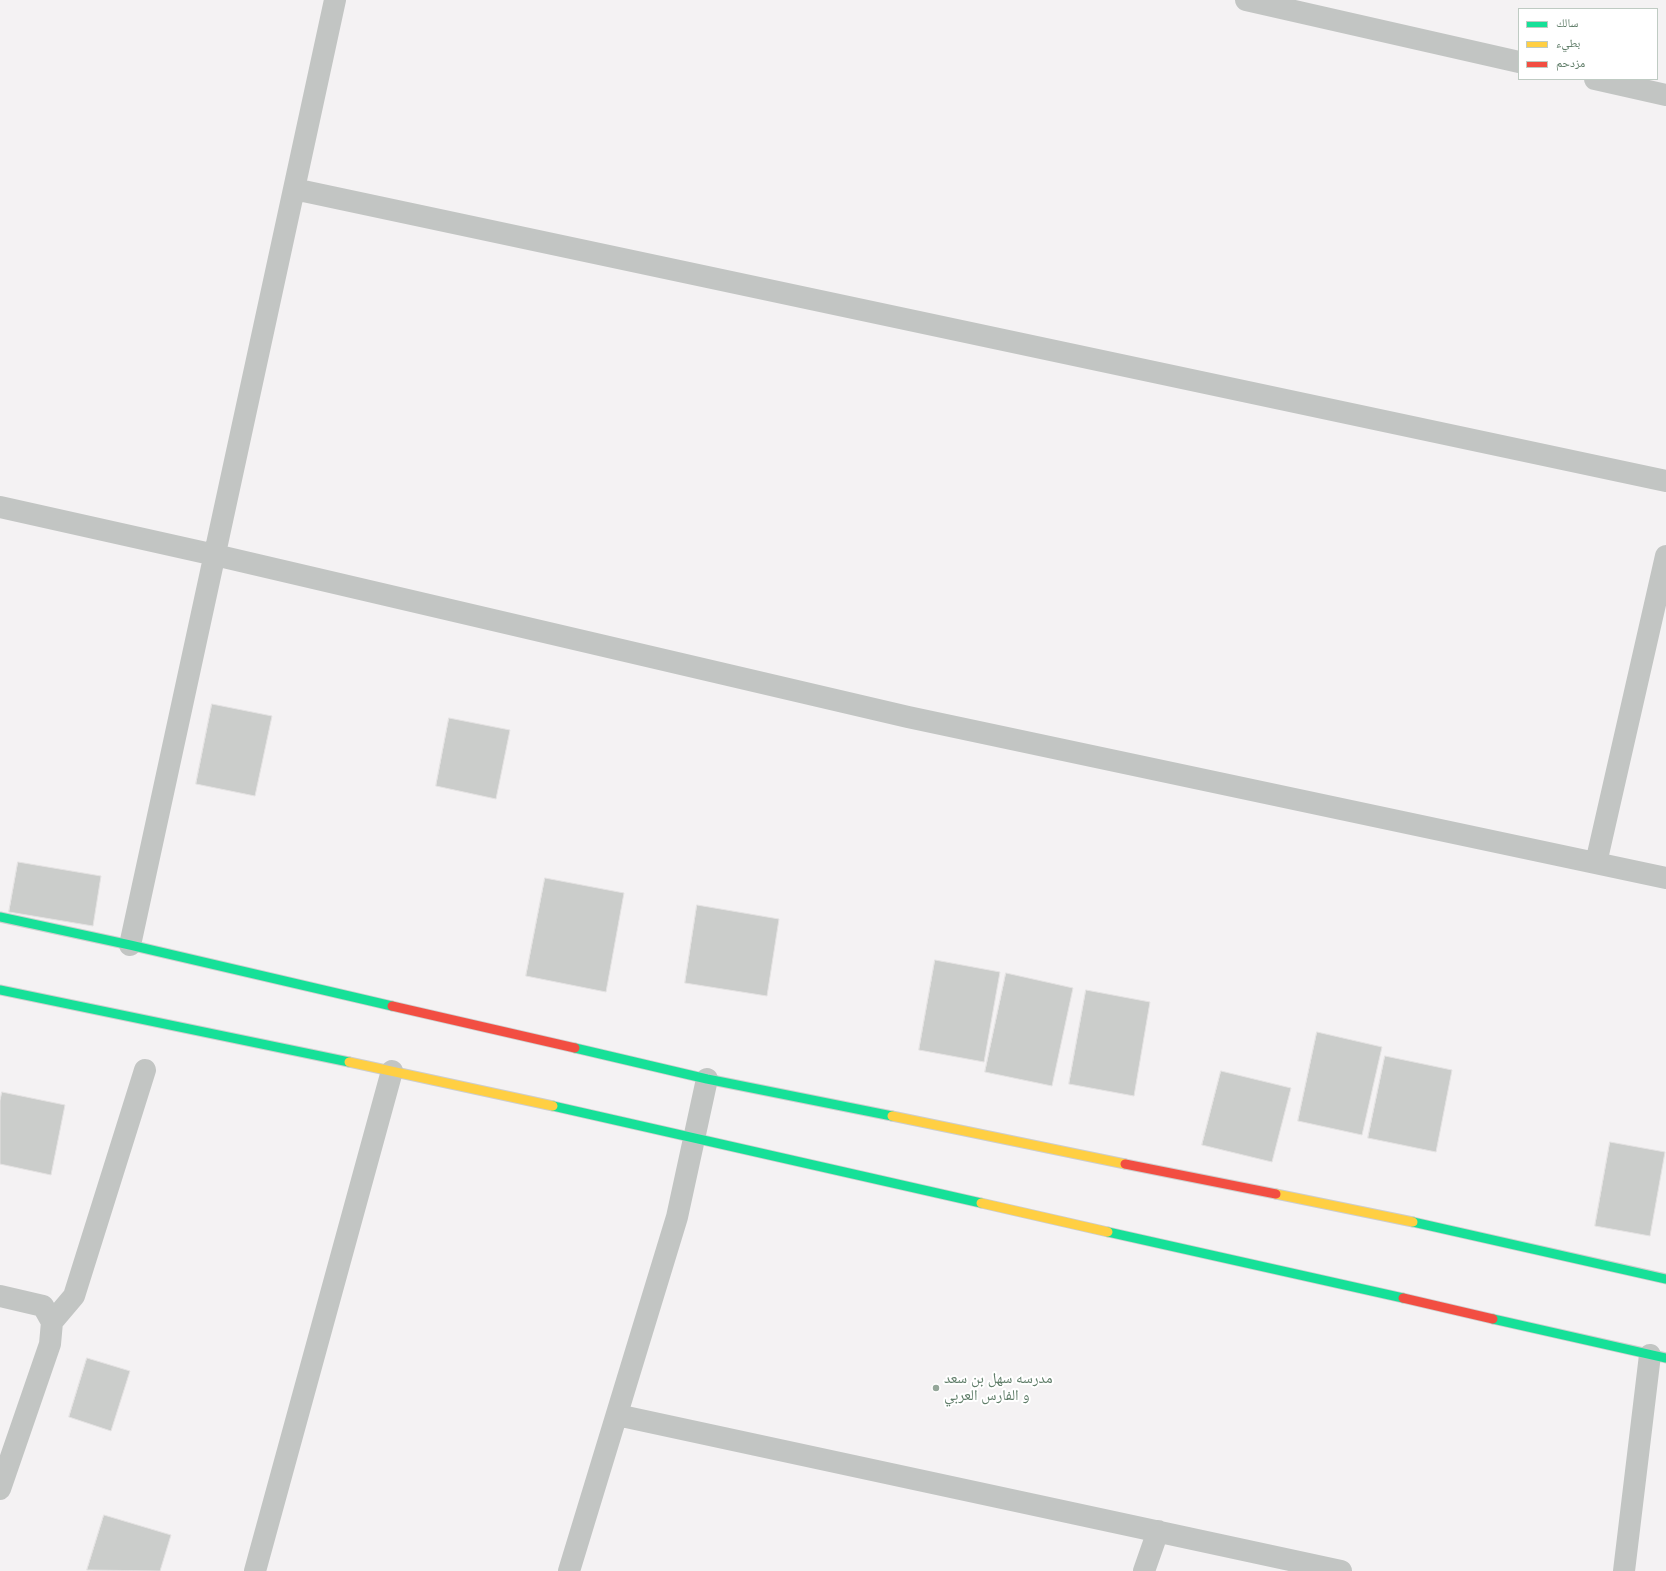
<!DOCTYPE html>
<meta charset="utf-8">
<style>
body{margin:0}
#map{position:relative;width:1666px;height:1571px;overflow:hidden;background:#f4f2f3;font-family:"Space Grotesk","Noto Naskh Arabic",sans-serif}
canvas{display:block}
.legend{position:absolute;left:1518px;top:8px;width:140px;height:72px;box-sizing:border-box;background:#fff;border:1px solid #bfcbc3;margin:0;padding:5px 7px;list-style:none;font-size:12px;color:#607d69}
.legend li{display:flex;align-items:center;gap:8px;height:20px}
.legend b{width:20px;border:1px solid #bfcbc3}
</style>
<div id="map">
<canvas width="1666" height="1571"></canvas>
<ul class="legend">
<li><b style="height:5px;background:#16e098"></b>سالك</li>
<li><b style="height:5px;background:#ffcf43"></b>بطيء</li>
<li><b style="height:5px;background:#f24e42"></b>مزدحم</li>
</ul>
</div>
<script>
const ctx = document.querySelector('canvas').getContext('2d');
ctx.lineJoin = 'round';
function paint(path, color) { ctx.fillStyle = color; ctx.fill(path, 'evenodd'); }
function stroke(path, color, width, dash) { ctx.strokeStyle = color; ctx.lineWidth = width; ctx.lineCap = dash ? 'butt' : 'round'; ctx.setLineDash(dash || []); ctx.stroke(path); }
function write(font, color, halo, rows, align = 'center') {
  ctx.font = font + ' "Space Grotesk","Noto Naskh Arabic",sans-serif'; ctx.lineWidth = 4; ctx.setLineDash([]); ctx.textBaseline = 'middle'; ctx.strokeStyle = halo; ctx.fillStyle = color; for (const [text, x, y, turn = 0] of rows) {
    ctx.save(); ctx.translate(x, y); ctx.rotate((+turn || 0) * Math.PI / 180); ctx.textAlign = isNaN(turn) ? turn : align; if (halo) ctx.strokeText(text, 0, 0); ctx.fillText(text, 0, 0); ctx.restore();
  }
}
const building = new Path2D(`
 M 212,704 L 272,716 L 255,796 L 196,784 Z
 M 449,718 L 510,730 L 496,799 L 436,786 Z
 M 18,862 L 101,876 L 93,926 L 9,912 Z
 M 545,878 L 624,893 L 606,992 L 526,976 Z
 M 697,905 L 779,919 L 767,996 L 685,983 Z
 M 935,960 L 1000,972 L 984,1062 L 919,1050 Z
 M 1006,973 L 1073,988 L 1052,1086 L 985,1072 Z
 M 1086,990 L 1150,1002 L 1134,1096 L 1069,1084 Z
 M 1317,1032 L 1382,1047 L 1362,1135 L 1298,1121 Z
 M 1385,1056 L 1452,1070 L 1436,1152 L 1368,1138 Z
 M 1221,1071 L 1291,1088 L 1272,1162 L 1202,1145 Z
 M 2,1092 L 65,1105 L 51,1175 L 0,1164 L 0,1101 Z
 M 1610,1142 L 1665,1152 L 1650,1236 L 1595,1226 Z
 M 87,1358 L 130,1371 L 111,1431 L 69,1417 Z
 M 104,1515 L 171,1535 L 160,1571 L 87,1570 Z`);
const street = new Path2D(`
 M 1246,0 L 1519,62
 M 1595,79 L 1666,95
 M 294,189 L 1666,481
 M 0,507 L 215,555 L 908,717 L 1666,878
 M 1596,863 L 1666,556
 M 130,945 L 335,0
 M 0,1296 L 43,1306 L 52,1322 L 50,1344 L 0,1489
 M 52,1322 L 74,1296 L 145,1070
 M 617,1415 L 1341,1571
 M 255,1571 L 392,1071
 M 569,1571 L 677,1217 L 707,1079
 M 1144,1571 L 1158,1531
 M 1624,1571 L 1650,1355`);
const fast = new Path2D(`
 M 0,917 L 130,945 L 392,1006
 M 0,990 L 349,1062
 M 575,1048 L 707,1079 L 892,1116
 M 553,1106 L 981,1203
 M 1413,1222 L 1666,1279
 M 1108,1232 L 1403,1298
 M 1493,1319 L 1666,1358`);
const slow = new Path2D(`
 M 349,1062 L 553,1106
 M 892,1116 L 1125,1164
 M 1276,1194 L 1413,1222
 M 981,1203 L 1108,1232`);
const jam = new Path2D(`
 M 392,1006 L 575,1048
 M 1125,1164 L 1276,1194
 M 1403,1298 L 1493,1319`);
const markers = [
 [936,1388,4,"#94a699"]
];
const poiNames = [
 ["مدرسه سهل بن سعد",944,1379],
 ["و الفارس العربي",944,1396]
];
paint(building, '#cbcdcb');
stroke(building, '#e4e2e2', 1);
stroke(fast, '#cdcecd', 11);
stroke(slow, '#cdcecd', 11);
stroke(jam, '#cdcecd', 11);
stroke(street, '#c2c5c3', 22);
stroke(fast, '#16e098', 9);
stroke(slow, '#ffcf43', 9);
stroke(jam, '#f24e42', 9);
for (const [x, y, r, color] of markers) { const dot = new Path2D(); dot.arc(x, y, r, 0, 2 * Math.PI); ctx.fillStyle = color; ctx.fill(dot); stroke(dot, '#fff', 1.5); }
write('15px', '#607d69', '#fff', poiNames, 'left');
</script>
